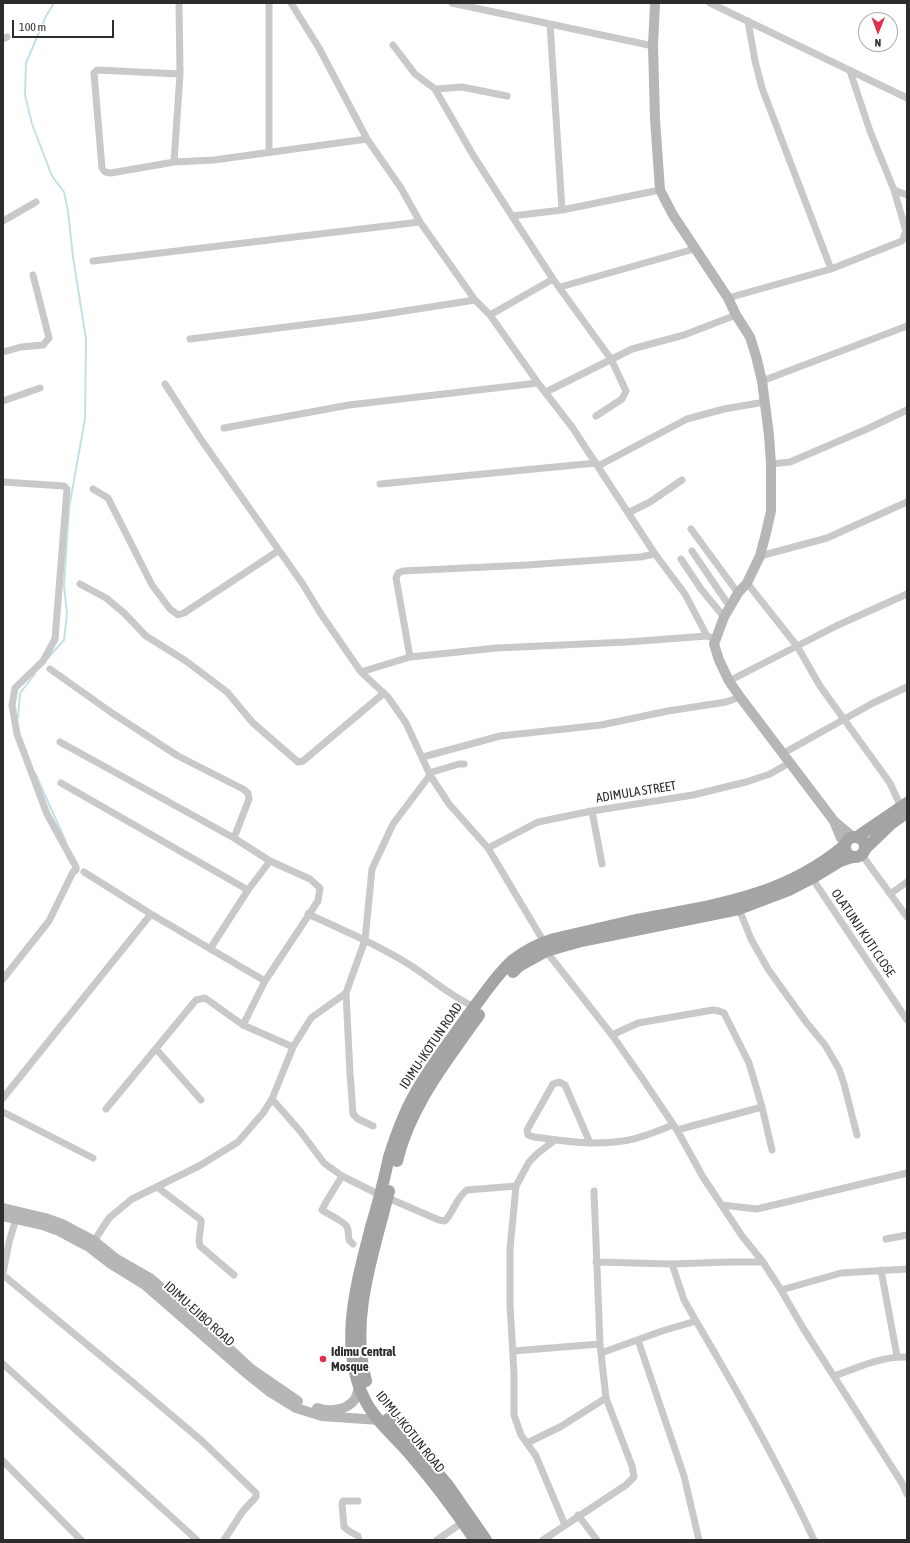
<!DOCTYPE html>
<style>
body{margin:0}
#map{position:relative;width:910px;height:1543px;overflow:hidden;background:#fff;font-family:"Asap Condensed",sans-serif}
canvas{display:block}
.frame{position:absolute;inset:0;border:4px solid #2c2c2c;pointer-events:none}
.north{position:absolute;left:858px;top:12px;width:40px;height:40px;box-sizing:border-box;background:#fff;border:1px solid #ababab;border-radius:50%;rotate:181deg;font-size:11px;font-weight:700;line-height:16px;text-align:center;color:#2c2c2c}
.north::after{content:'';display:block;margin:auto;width:14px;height:18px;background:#e0304e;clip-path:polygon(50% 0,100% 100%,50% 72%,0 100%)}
.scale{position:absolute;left:12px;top:20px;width:102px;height:18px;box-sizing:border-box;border:2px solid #2c2c2c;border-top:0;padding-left:5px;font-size:12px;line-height:14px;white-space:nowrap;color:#2c2c2c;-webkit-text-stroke:3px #fff;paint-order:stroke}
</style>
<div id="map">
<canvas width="910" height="1543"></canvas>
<div class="frame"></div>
<div class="north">N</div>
<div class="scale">100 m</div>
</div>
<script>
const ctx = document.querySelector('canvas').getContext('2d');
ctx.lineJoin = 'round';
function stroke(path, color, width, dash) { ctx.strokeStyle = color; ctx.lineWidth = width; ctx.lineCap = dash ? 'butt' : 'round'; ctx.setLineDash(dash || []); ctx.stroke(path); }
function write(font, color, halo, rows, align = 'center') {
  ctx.font = font + ' "Asap Condensed",sans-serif'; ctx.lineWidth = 4; ctx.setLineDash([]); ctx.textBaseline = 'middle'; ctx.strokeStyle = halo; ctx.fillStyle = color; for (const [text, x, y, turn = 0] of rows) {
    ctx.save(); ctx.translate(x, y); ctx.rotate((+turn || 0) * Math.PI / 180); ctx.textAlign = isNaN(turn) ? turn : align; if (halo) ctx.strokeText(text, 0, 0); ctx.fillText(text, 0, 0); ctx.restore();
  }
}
const stream = new Path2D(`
 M 48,658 L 64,640 L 67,613 L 64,586 L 69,508 L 85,419 L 86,339 L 73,257 L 68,211 L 64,192 L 52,176 L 32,124 L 25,95 L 26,63 L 46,16 L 54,3
 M 18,718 L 20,693 L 35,674
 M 35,773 L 66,842`);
const street = new Path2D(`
 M 269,3 L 269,151
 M 291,3 L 319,48 L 367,139 L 401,188 L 420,222 L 475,300 L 490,315 L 538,383 L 572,427 L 655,554 L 685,594 L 707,636 L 715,639
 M 452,3 L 653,46
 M 710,3 L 907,98
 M 748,21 L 755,61 L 762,88 L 831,269
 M 550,24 L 562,210
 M 3,39 L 7,37
 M 393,45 L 415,74 L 435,89
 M 850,71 L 870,131 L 894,190 L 907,195
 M 180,74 L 97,70 L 94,73 L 102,168 L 105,172 L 111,173 L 174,162 L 214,160 L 367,139
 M 507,96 L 462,87 L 435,89 L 473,155 L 512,216 L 553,279 L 611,359 L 626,391 L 622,399 L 596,416
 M 174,162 L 180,74 L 179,3
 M 512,216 L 562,210 L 660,190
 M 3,221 L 36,202
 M 93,261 L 420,222
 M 560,287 L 694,249
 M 728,298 L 831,269 L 902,241 L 906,231 L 894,190
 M 490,315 L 553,279
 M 190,339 L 366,317 L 475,300
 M 3,352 L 21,347 L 43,345 L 49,338 L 33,275
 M 762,381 L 907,326
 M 165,384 L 200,438 L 302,583 L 321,614 L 361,672 L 388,697 L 406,723 L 430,775 L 449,804 L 488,848 L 544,942
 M 546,392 L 632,349 L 684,335 L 736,315
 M 3,401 L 40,388
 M 224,428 L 349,405 L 538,383
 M 771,464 L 790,462 L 867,429 L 907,410
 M 598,466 L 687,419 L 724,409 L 765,402
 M 3,482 L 64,486 L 67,489 L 55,639 L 43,661 L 15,688 L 12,705 L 17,734 L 47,814 L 76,867 L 76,870 L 73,872 L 49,921 L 3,979
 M 380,484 L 596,463
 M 93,489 L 108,498 L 152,585 L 170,609 L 178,615 L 184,613 L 278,551
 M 628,513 L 650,502 L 682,480
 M 691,529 L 738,593
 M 692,551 L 730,607
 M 760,556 L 827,538 L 907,502
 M 681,559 L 701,589 L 724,617
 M 747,583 L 797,646 L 820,686 L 890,783 L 901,807
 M 80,584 L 106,598 L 124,613 L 146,636 L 186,661 L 227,692 L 253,723 L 298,762 L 303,761 L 384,693
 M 410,657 L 396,578 L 398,573 L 403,571 L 527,565 L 640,557 L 655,554
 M 50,669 L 112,713 L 178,756 L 243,789 L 248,793 L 249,799 L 234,838
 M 361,672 L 410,657 L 497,648 L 627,642 L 707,636
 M 729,681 L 836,626 L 907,594
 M 60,742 L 234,838 L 270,861 L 310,879 L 320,888 L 318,901 L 265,981 L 243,1025
 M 782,754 L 873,703 L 907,687
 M 423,757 L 500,736 L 601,725 L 668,711 L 726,702 L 740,697
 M 429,773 L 459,764 L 464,764
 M 61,783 L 248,890
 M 592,811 L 602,864
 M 488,848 L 538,822 L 592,811 L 693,795 L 746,782 L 770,774 L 789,763
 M 862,855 L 907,917
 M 84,872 L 151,914 L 265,981
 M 812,878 L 907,1020
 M 890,894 L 907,882
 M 739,909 L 751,939 L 768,969 L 806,1022 L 825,1045 L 839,1069 L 844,1084 L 857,1135
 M 308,914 C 343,930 378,945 410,965 C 432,979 451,997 475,1007
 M 210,949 L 248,890 L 270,861
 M 546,951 L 612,1035 L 642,1078 L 677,1130 L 703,1177 L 742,1236 L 763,1262 L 781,1290 L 803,1328 L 902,1483 L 907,1494
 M 612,1035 L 638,1023 L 713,1010 L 719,1011 L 724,1013 L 749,1063 L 762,1107 L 772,1150
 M 156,1049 L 201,1100
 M 3,1098 L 151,914
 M 272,1099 L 300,1131 L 324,1163 L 342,1176 L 380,1195
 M 106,1109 L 196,1000 L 205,998 L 243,1025 L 293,1047
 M 3,1112 L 93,1158
 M 373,1126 L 358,1119 L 353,1114 L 350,1073 L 346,993 L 365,940 L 372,869 L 393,824 L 430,775
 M 677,1130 L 762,1107
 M 555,1140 L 538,1153 L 529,1162 L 516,1186 L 510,1249 L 510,1304 L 514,1374 L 514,1415 L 521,1435 L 536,1456 L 565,1525
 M 590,1143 L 565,1085 L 559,1082 L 553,1084 L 527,1130 L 528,1135 L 534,1137 C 563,1141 594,1146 623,1141 C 640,1139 657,1131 673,1125
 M 342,1176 L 326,1202 L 322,1210 C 328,1214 345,1222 347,1227 C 349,1231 348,1236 349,1240 L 353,1244
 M 157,1187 L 201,1220 C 202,1229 197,1236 200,1246 L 234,1275
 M 388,1198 L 439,1220 L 445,1221 C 454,1211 456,1198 467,1190 L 516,1186
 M 722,1205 L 757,1209 L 907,1173
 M 886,1239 L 907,1235
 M 94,1241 L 109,1218 L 132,1199 L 199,1166 L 238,1142 L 263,1113 L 272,1099 L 293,1047 L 311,1018 L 346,993
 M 596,1262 L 672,1264 L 729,1262 L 763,1262
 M 881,1270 L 897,1356
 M 3,1273 L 9,1242 L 16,1219
 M 3,1275 L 130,1380 L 202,1441 L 256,1493 L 256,1497 L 243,1511 L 224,1540
 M 781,1290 L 841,1273 L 907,1269
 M 696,1321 C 738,1392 779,1464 814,1540
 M 638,1340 L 684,1476 L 699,1540
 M 513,1351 L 600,1344
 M 601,1353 L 662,1331 L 696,1321 L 684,1300 L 672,1264
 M 3,1364 L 197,1540
 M 835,1376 C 858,1367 882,1356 907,1357
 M 527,1443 L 560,1427 L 606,1398
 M 3,1461 L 81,1540
 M 358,1501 L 343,1501 L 342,1504 L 344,1527 L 349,1531 L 358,1536 L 359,1540
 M 578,1515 L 597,1540
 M 437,1540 L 463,1522
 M 543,1540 L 626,1485 L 634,1477 L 632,1466 L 606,1398 L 600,1344 L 594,1191`);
const secondary = new Path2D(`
 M 655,3 L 653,46 L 655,119 L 660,190 L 673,215 L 728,298 L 736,315 L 750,337 L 756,356 L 762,381 L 769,435 L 771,464 L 771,511 L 766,533 L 760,556 L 747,583 L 738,593 L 724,617 L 714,644 L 719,660 L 729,681 L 740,697 L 834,821 L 841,838 L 846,843
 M 834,821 L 853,837
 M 3,1208 L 45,1218 L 62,1224 L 94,1241 L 115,1258 L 150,1278 L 184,1307 L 250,1368 L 298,1401
 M 3,1216 L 43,1225 L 59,1231 L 89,1247 L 111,1264 L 145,1285 L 245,1372 L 270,1392 L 296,1408 L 322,1416 L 379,1420
 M 317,1408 C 329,1412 347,1411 355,1399 C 357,1396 358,1391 359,1387`);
const primary = new Path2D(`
 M 857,837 L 907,803
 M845 847a10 10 0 1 1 20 0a10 10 0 1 1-20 0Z
 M 865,849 L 892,823 L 906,813
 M 513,972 L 519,966 L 546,951 L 581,941 L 739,909 L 789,890 L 812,878 L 840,861 L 852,857
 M 397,1161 C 410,1106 447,1060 479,1015
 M 366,1381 C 349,1318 374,1252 389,1191
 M 388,1419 L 415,1446 L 447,1484 L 486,1540
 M 475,1540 C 455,1510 433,1481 409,1453 C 395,1437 376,1421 366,1402 C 337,1348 357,1282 371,1227 C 378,1204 384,1180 389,1157 C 396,1135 404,1112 416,1092 C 431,1065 451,1040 469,1014 C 483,996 496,975 513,960 C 525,951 540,943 554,939 C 581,933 609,926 636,920 C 713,905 782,898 845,845`);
const markers = [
 [323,1359,4,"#e0304e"]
];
const streetNames = [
 ["ADIMULA STREET",636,792,-9],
 ["OLATUNJI KUTI CLOSE",863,933,56],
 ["IDIMU-IKOTUN ROAD",431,1046,-56],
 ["IDIMU-EJIBO ROAD",199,1314,42],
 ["IDIMU-IKOTUN ROAD",410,1432,51]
];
const poiNames = [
 ["Idimu Central",331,1352],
 ["Mosque",331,1367]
];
stroke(stream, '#c5dfe9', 2);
stroke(street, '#c9c9c9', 7);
stroke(secondary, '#b6b6b6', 10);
stroke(primary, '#a4a4a4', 12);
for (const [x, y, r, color] of markers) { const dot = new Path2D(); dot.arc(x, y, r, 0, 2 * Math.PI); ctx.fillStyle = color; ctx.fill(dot); stroke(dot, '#fff', 1.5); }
write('13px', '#2c2c2c', '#fff', streetNames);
write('bold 13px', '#2c2c2c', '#fff', poiNames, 'left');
</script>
